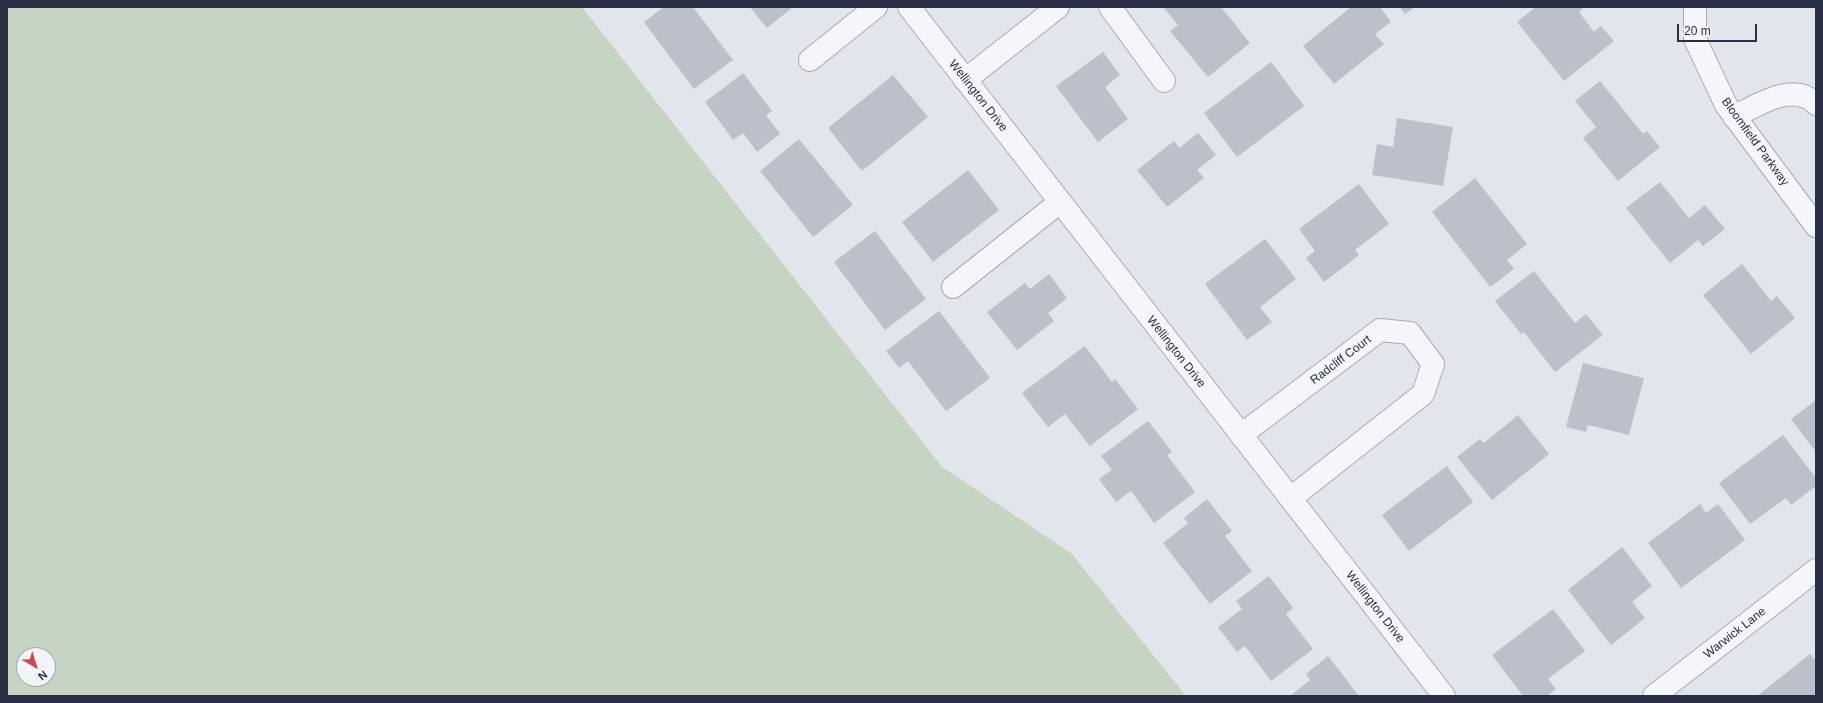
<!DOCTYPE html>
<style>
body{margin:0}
#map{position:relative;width:1823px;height:703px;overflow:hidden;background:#e2e5eb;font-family:Arial,sans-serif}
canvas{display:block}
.frame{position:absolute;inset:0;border:8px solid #2a3044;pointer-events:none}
.north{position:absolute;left:16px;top:647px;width:40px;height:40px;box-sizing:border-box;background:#f2f4f8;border:1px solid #a2a6b0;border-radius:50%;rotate:142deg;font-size:11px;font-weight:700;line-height:16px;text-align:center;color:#2a3044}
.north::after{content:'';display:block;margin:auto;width:14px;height:18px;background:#d3454b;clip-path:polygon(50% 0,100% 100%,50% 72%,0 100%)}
.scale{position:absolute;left:1677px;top:24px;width:80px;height:18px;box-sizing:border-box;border:2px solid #2a3044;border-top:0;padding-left:5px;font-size:12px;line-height:14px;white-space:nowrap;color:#2a3044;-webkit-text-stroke:3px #f2f4f8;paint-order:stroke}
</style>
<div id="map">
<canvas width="1823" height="703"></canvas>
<div class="frame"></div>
<div class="north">N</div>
<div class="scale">20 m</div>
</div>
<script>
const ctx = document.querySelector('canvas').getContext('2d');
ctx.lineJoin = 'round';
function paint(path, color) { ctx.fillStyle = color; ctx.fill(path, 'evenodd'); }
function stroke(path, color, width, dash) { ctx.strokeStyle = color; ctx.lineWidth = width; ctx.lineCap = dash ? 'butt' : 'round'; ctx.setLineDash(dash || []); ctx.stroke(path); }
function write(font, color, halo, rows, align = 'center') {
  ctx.font = font + ' Arial,sans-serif'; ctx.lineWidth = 3.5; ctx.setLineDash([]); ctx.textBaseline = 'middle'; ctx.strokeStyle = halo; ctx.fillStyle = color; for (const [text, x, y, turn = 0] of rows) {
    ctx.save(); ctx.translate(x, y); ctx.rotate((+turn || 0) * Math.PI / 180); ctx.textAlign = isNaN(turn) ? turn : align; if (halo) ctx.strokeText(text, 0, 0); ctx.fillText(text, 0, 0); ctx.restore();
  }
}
const green = new Path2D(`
 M 7,7 L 582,7 L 942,467 L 1072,554 L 1186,696 L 7,696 ZM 24,655 L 48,655 L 48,679 L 24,679 Z`);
const building = new Path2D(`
 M 664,7 L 693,7 L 733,60 L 694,89 L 644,22 Z
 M 750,7 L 793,7 L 767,28 Z
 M 1163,7 L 1221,7 L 1250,43 L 1208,77 L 1170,31 L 1178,25 Z
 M 1351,7 L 1380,7 L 1391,22 L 1375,34 L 1384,44 L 1334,84 L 1303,46 Z
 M 1400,7 L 1415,7 L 1405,14 Z
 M 1536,7 L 1581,7 L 1583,9 L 1579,12 L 1594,32 L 1601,26 L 1614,41 L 1564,81 L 1517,22 Z
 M 1103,52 L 1120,75 L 1105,87 L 1128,119 L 1098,142 L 1056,86 Z
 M 1271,62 L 1304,106 L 1237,157 L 1204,113 Z
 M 743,73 L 772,111 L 766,115 L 780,134 L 757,152 L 743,133 L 733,140 L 705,102 Z
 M 893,75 L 928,117 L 862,171 L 828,128 Z
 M 1600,81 L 1643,134 L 1647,131 L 1660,147 L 1618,181 L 1583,138 L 1596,127 L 1575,101 Z
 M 1397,118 L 1453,127 L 1443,186 L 1372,175 L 1377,144 L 1393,147 Z
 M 1198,133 L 1216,155 L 1197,170 L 1204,178 L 1167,207 L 1137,170 L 1174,141 L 1179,148 Z
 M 799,139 L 853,205 L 813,237 L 760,171 Z
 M 968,170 L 999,210 L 933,262 L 902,222 Z
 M 1475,178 L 1527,244 L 1507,260 L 1514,269 L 1490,287 L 1432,212 Z
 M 1660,182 L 1689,218 L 1705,205 L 1725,229 L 1703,246 L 1698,240 L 1670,263 L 1626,208 Z
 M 1359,184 L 1389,224 L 1355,250 L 1359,255 L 1324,282 L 1306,258 L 1315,251 L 1299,229 Z
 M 875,231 L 926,299 L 885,330 L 834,262 Z
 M 1265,239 L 1296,279 L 1260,307 L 1272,322 L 1247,340 L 1205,284 Z
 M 1742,264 L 1771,301 L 1777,296 L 1795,318 L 1751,354 L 1703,295 Z
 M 1534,271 L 1575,323 L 1586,314 L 1603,335 L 1555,372 L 1524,332 L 1521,334 L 1495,301 Z
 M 1049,274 L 1067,298 L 1048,313 L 1054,321 L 1017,350 L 987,312 L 1025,283 L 1030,289 Z
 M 939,311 L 990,378 L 946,411 L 908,361 L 899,368 L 886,351 Z
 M 1085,346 L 1112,382 L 1115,379 L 1138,409 L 1090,446 L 1065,414 L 1048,427 L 1022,393 Z
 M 1583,363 L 1644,378 L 1629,435 L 1588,425 L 1586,432 L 1566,427 Z
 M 1816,400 L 1816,452 L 1791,419 Z
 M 1518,415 L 1549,454 L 1492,500 L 1457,457 L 1480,439 L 1484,443 Z
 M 1148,421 L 1172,452 L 1167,455 L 1195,492 L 1154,523 L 1131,491 L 1116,502 L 1099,479 L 1112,470 L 1101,456 Z
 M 1783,435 L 1816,478 L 1816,486 L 1791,505 L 1786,498 L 1750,524 L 1719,483 Z
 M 1447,466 L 1473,502 L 1409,551 L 1382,515 Z
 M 1207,499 L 1232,531 L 1225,536 L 1252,571 L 1210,604 L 1163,543 L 1188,523 L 1184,518 Z
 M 1700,504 L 1706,513 L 1718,504 L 1745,540 L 1681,588 L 1648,543 Z
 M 1622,547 L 1652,586 L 1632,602 L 1645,618 L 1611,645 L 1568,590 Z
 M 1269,576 L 1293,608 L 1286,614 L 1313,649 L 1271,681 L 1245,646 L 1237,652 L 1218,627 L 1242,609 L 1236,601 Z
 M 1553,609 L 1585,651 L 1548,679 L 1556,689 L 1547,696 L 1523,696 L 1492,655 Z
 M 1810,654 L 1816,661 L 1816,696 L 1757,696 Z
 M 1328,656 L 1359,696 L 1290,696 L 1310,680 L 1306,674 Z`);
const minor = new Path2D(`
 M 909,7 L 1444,696
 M 1110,7 L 1164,81
 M 1695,7 L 1695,39 L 1726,105 L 1816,226
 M 810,60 L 876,7
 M 965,80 L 1058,7
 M 1734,117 C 1757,105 1794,81 1816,104
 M 953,287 L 1060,202
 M 1241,435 L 1380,330 L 1410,333 L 1433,364 L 1423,394 L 1291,498
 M 1654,696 L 1816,570`);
const streetNames = [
 ["Wellington Drive",978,96,52],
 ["Bloomfield Parkway",1755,142,54],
 ["Wellington Drive",1176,352,52],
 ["Radcliff Court",1341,360,-37],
 ["Wellington Drive",1375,607,52],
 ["Warwick Lane",1735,633,-38]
];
paint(green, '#c6d5c3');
paint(building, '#bcc0cb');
stroke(minor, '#a7abb6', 24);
stroke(minor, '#f5f6f9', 22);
write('12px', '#2a3044', '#f2f4f8', streetNames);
</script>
